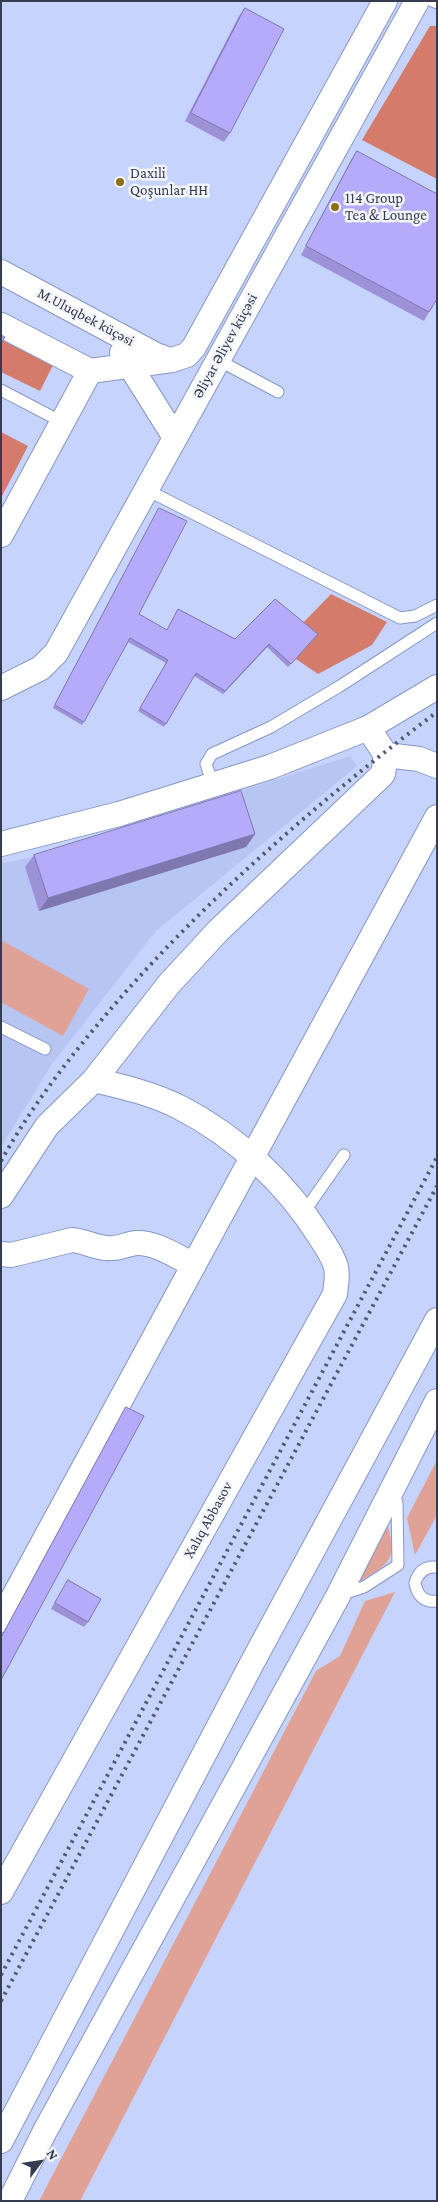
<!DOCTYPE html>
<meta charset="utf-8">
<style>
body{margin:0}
#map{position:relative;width:438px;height:2202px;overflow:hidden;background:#c5d3fd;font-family:"Crimson Pro",serif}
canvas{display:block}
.frame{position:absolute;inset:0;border:2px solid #353c51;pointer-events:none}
.north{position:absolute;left:15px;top:2137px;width:50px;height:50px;-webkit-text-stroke:4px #f3f5fb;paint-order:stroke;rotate:59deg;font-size:14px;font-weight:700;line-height:20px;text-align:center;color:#353c51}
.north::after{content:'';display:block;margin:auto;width:18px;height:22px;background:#353c51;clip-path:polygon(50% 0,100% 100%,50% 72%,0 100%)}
</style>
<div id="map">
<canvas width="438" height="2202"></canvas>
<div class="frame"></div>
<div class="north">N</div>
</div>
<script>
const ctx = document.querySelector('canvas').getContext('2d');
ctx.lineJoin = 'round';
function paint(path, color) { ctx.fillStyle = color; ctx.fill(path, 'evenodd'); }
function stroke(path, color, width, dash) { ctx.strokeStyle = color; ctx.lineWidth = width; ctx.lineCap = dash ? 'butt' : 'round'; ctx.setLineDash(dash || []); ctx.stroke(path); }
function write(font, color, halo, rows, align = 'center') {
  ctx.font = font + ' "Crimson Pro",serif'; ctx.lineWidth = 5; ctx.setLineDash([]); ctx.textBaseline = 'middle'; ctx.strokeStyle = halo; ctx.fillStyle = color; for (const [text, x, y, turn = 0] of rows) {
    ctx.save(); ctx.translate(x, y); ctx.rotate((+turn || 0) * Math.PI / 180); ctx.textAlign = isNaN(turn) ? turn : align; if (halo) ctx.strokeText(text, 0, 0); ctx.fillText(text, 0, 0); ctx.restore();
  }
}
const built = new Path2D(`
 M 350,756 L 357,766 L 155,932 L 52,1064 L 1,1147 L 1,864 L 36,856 Z`);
const green = new Path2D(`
 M 1,940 L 89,989 L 63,1036 L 1,1002 Z
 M 437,1460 L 437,1515 L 415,1555 L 407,1518 Z
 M 387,1524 C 399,1562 387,1564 358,1583 Z
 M 395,1592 L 80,2201 L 39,2201 L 316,1671 L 340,1656 L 365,1601 Z`);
const forest = new Path2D(`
 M 430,26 L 437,26 L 437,179 L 362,140 Z
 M 2,340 L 53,365 L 40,391 L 1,372 Z
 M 1,432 L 28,446 L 1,498 Z
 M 331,594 L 387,622 L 372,645 L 318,674 L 296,659 L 301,625 Z`);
const service = new Path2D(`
 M 432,1 L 437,3
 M 218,360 L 278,392
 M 1,390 L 62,422
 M 145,489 L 400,618 L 415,616 L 437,605
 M 213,785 L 206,764 L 212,754 L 271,727 L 340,686 L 437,623
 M 1,1027 L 45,1049
 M 304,1212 L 344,1155
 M 437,1567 C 425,1566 418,1572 415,1583 C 417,1595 424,1603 437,1601
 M 339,1595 L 364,1587 L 398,1565 L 397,1503 L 393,1491`);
const minor = new Path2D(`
 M 1,272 L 156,355 L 170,360
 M 1,325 L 90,371
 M 122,353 L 174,436
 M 90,371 L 172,360 L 187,355 L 194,347 L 385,1
 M 1,535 L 90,371
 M 1,688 L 41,668 L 56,653 L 417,1
 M 386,755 L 419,759 L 437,766
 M 1,844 L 119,814 L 270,767 L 368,728 L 437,687
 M 1,1196 L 47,1126 L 94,1080 L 169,984 L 218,931 L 383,774 L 386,755 L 368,728
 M 1,1254 L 11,1255 L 72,1240 C 84,1241 94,1247 106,1248 C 117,1250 126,1244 136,1243 C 156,1242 177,1257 194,1265
 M 1,1620 L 437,817
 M 1,1892 L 335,1294 C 336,1285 338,1277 336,1267 C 333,1256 326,1246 320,1237 C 287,1184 237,1137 181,1108 C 154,1094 124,1087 94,1080
 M 1,2141 L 251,1665 L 437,1320
 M 10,2201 L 45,2131 L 338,1596 L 437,1401`);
const rail = new Path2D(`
 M 1,1161 C 35,1100 77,1048 122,996 C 216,890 324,797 437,712
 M 1,1975 L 437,1157
 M 1,2001 L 437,1186`);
const wall = new Path2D(`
 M 245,8 L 230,133 L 224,142 L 185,121 L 239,16 Z
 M 357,151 L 429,312 L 424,321 L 301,255 L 351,160 Z
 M 159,508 L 139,614 L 167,630 L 178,609 L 235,639 L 318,634 L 288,667 L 267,647 L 223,694 L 194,676 L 164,727 L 138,711 L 166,663 L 128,642 L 82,725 L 53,708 Z
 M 255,834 L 246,847 L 39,911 L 25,867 L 34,855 Z
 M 126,1407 L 1,1680 L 1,1637 Z
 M 68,1580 L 88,1622 L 84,1627 L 51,1609 Z`);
const shadedWall = new Path2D(`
 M 269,644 L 267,647 L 223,694 L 225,691 Z
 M 255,834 L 246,847 L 39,911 L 48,898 Z`);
const building = new Path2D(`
 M 245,8 L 284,29 L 230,133 L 191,113 Z
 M 357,151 L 437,194 L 437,299 L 429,312 L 306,246 Z
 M 1,335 L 5,337 L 1,344 Z
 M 159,508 L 187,521 L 139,614 L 167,630 L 178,609 L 235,639 L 275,599 L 318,634 L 291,664 L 269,644 L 225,691 L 196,673 L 166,724 L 140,708 L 168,660 L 130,638 L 84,722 L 55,705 Z
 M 241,791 L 255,834 L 48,898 L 34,855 Z
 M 126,1407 L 144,1416 L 1,1680 L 1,1638 Z
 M 68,1580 L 101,1599 L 88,1622 L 55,1603 Z`);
const markers = [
 [120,182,5,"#8b7013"],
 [335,207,5,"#8b7013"]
];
const poiNames = [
 ["Daxili",130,173],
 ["Qoşunlar HH",130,190],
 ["114 Group",345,198],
 ["Tea & Lounge",345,215]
];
const streetNames = [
 ["M.Uluqbek küçəsi",86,317,28],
 ["Əliyar Əliyev küçəsi",225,346,-61],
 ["Xalıq Abbasov",208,1520,-61]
];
paint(built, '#b7c5f3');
paint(green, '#e0a196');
paint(forest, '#d47b6b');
stroke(service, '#8797c8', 13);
stroke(minor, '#8797c8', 26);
stroke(service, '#fff', 11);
stroke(minor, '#fff', 24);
stroke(rail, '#525a73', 4, [2.5, 5]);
paint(wall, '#9d92d8');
paint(shadedWall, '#7f77b0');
paint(building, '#b6aafb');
stroke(building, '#7f77b0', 1);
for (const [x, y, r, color] of markers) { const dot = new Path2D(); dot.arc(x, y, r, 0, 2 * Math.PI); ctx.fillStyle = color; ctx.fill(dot); stroke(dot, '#f3f5fb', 2); }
write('15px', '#353c51', '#f3f5fb', poiNames, 'left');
write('15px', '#353c51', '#f3f5fb', streetNames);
</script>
